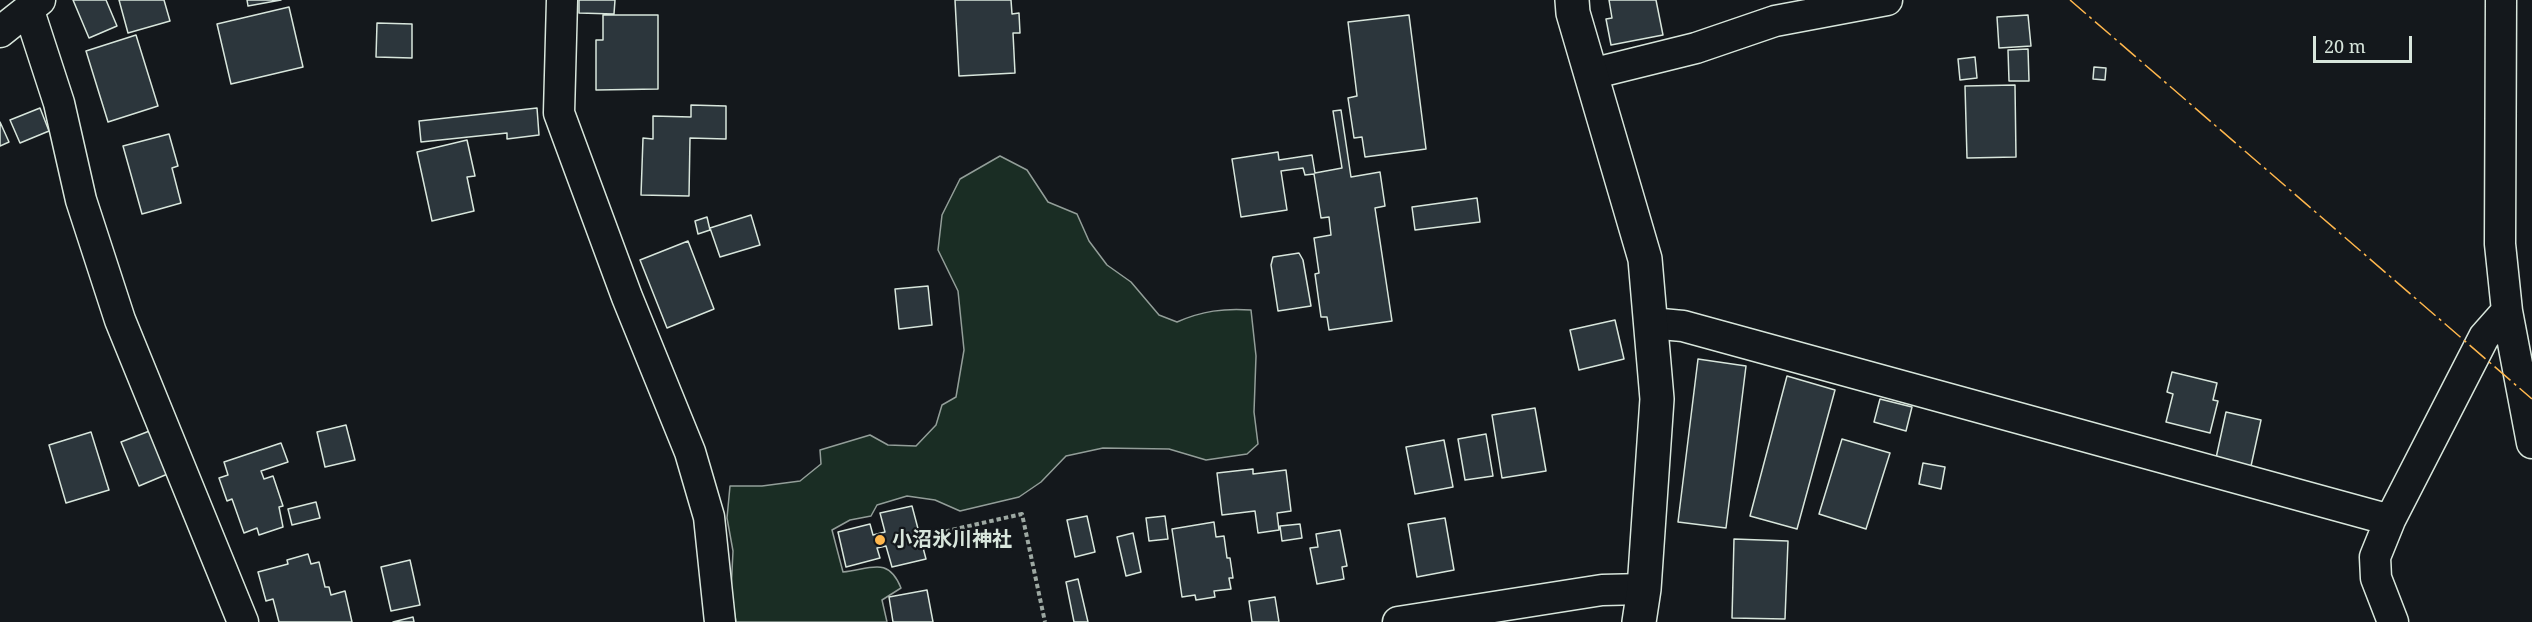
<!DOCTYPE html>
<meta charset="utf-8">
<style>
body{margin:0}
#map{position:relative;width:2532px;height:622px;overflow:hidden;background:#14181c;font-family:"Noto Serif",serif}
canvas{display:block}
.scale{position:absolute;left:2313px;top:36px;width:99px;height:27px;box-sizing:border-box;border:3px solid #d8e6dc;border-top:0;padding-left:8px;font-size:18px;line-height:21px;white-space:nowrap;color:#d8e6dc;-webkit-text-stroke:4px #14181c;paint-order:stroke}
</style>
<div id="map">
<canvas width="2532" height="622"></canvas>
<div class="scale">20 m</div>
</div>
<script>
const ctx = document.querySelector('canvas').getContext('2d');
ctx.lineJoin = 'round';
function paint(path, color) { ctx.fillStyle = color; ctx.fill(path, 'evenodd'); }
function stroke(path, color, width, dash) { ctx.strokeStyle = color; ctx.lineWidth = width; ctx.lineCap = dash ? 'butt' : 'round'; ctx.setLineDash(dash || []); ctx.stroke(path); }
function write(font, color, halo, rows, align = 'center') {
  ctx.font = font + ' "Noto Serif","Noto Sans JP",serif'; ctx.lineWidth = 4.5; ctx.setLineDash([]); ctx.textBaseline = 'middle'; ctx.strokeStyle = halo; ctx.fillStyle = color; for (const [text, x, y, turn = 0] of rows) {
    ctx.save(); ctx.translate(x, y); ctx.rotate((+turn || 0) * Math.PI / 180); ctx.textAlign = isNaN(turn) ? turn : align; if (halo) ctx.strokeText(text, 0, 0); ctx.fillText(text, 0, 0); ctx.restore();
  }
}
const green = new Path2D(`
 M 1000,156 L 1027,170 L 1048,202 L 1077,214 L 1089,241 L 1107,265 L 1131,282 L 1159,315 L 1177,322 C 1202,311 1224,308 1251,310 L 1256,356 L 1254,412 L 1258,444 L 1247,454 L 1206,460 L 1169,449 L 1103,448 L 1066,456 L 1041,482 L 1019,497 L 960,511 L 935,500 L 907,496 L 877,505 L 871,516 L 850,520 L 832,530 L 843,572 C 871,569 888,556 901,588 L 882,600 L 887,622 L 736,622 L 731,592 L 733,551 L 727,518 L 730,486 L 762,486 L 800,481 L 821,464 L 820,450 L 870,435 L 888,445 L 916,446 L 936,425 L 942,405 L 956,397 L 964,350 L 958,291 L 938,250 L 942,215 L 960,179 Z`);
const building = new Path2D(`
 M 73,0 L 106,0 L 117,26 L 89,38 Z
 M 119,0 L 164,0 L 170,21 L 128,33 Z
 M 247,0 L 281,0 L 248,6 Z
 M 579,0 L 615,0 L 614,14 L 579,13 Z
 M 955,0 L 1011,0 L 1012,14 L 1019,13 L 1020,33 L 1013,33 L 1015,73 L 959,76 Z
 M 1609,0 L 1656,0 L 1663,35 L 1611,45 L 1606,19 L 1612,18 Z
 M 289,7 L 303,67 L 231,84 L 217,24 Z
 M 603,15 L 658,15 L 658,89 L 596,90 L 596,40 L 603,40 Z
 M 1409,15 L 1426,149 L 1365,157 L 1362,137 L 1354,138 L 1348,98 L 1357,96 L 1348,22 Z
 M 2028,15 L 2031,46 L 1999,48 L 1997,17 Z
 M 377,23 L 412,24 L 412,58 L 376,57 Z
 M 136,35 L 158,106 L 108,122 L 86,51 Z
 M 2028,49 L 2029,81 L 2009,81 L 2008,50 Z
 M 1975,57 L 1977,78 L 1960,80 L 1958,59 Z
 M 2094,67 L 2106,68 L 2105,80 L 2093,79 Z
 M 2015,85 L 2016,157 L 1967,158 L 1965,86 Z
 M 691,105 L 726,106 L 726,139 L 690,138 L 689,196 L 641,195 L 643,138 L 653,139 L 653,116 L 691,117 Z
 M 40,108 L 49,131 L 20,143 L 10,120 Z
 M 537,108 L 539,135 L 507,139 L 507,133 L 421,142 L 419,121 Z
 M 1341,110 L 1351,177 L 1380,172 L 1385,206 L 1375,208 L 1392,321 L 1329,330 L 1327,317 L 1321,317 L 1315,274 L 1319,273 L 1314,238 L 1331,235 L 1329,217 L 1321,218 L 1314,174 L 1305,175 L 1303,168 L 1281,171 L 1287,210 L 1241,217 L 1232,159 L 1278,152 L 1279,160 L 1312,155 L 1315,173 L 1342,168 L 1333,111 Z
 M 0,122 L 9,142 L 0,146 Z
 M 169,134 L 178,166 L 172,168 L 181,203 L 142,214 L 123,146 Z
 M 467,140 L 475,176 L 467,177 L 474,211 L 432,221 L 417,152 Z
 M 1477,198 L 1480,222 L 1415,230 L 1412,207 Z
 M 751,215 L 760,245 L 720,257 L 710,228 Z
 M 707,217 L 710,230 L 698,234 L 695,221 Z
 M 688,241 L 714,309 L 667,328 L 640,260 Z
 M 1299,253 L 1303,260 L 1311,306 L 1278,311 L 1271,265 L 1273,257 Z
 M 928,286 L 932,325 L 899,329 L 895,289 Z
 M 1615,320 L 1624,359 L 1579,370 L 1570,330 Z
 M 1698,359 L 1746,366 L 1726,528 L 1678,522 Z
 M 2172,372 L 2217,383 L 2213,400 L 2218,401 L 2210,433 L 2166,422 L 2173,394 L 2167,392 Z
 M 1787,376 L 1835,390 L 1797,529 L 1750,516 Z
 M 1880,399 L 1912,407 L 1906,431 L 1874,422 Z
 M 1535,408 L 1546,471 L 1502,478 L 1492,415 Z
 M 2226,412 L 2261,420 L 2251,466 L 2216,458 Z
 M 346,425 L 355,460 L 325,467 L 317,432 Z
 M 152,430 L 170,473 L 139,486 L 121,442 Z
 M 91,432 L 109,490 L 66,503 L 49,445 Z
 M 1486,434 L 1493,476 L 1465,480 L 1458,439 Z
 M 1842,439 L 1890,453 L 1866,529 L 1819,514 Z
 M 1444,440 L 1453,487 L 1415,494 L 1406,447 Z
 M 281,443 L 288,462 L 261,471 L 264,479 L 273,476 L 283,506 L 279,507 L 283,527 L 259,535 L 257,528 L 244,533 L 232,499 L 227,501 L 219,478 L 228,475 L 224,462 Z
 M 1923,463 L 1945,467 L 1941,489 L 1919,484 Z
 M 1253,469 L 1253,474 L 1286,470 L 1291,511 L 1277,513 L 1279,530 L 1258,533 L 1255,511 L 1222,515 L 1217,473 Z
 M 316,502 L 320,518 L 292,525 L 288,509 Z
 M 912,506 L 926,559 L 892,567 L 886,546 L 877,548 L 880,558 L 846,567 L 838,532 L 870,524 L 873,535 L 885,532 L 880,513 Z
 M 1087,516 L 1095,552 L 1075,557 L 1067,520 Z
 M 1165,516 L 1168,539 L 1149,541 L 1146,518 Z
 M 1445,518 L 1454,570 L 1417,577 L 1408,524 Z
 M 1214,522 L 1216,537 L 1224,536 L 1227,558 L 1230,558 L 1233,578 L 1229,578 L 1231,589 L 1214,591 L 1215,597 L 1196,600 L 1195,595 L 1182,597 L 1172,529 Z
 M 1300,524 L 1302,538 L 1282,541 L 1280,526 Z
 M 1340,530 L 1347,566 L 1342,567 L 1344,579 L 1317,584 L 1310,548 L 1318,547 L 1316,534 Z
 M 1133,533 L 1141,572 L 1126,576 L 1117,537 Z
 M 1734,539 L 1788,541 L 1785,619 L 1732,618 Z
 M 308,554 L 311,564 L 319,562 L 325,587 L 329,587 L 331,595 L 345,591 L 352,622 L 279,622 L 273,599 L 266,601 L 258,572 L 288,564 L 287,560 Z
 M 410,560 L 420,605 L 391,611 L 381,567 Z
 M 1078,579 L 1088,622 L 1074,622 L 1066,582 Z
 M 927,590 L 933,622 L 893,622 L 889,597 Z
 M 1275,597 L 1279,622 L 1252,622 L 1249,601 Z
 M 413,617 L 414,622 L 393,622 Z`);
const path = new Path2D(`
 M 938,533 L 1022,514 L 1045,622`);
const street = new Path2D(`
 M 562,0 L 559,113 L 627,297 L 690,452 L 709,517 L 720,622
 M 2501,0 L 2500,244 L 2507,311 L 2532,443
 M 29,11 L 59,103 L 81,200 L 120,320 L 243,622
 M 0,32 L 40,0
 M 1591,74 L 1696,48 L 1775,21 L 1887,0
 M 1650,323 L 1683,326 L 2390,520
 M 1398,622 L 1602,590 L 1644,589
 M 2393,622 L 2376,578 L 2375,557 L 2390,520 L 2484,337 L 2507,311`);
const secondary = new Path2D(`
 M 1572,0 L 1573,13 L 1645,259 L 1657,399 L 1644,589 L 1639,622`);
const power = new Path2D(`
 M 2070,0 L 2532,399`);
const markers = [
 [880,540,6,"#ffb74d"]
];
const poiNames = [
 ["小沼氷川神社",892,540]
];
paint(green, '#1a2d24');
stroke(green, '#939e99', 1.5);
paint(building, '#2c363c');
stroke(building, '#d8e6dc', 1.5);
stroke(street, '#d8e6dc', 33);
stroke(secondary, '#d8e6dc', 36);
stroke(path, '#9da8a2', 4, [4.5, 3]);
stroke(street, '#14181c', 30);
stroke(secondary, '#14181c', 33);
stroke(power, '#ffb74d', 1.5, [21, 4.5, 3, 4.5]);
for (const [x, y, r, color] of markers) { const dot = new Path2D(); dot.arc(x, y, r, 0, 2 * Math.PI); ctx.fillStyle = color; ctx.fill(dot); stroke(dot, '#14181c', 2); }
write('bold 20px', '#d8e6dc', '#14181c', poiNames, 'left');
</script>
